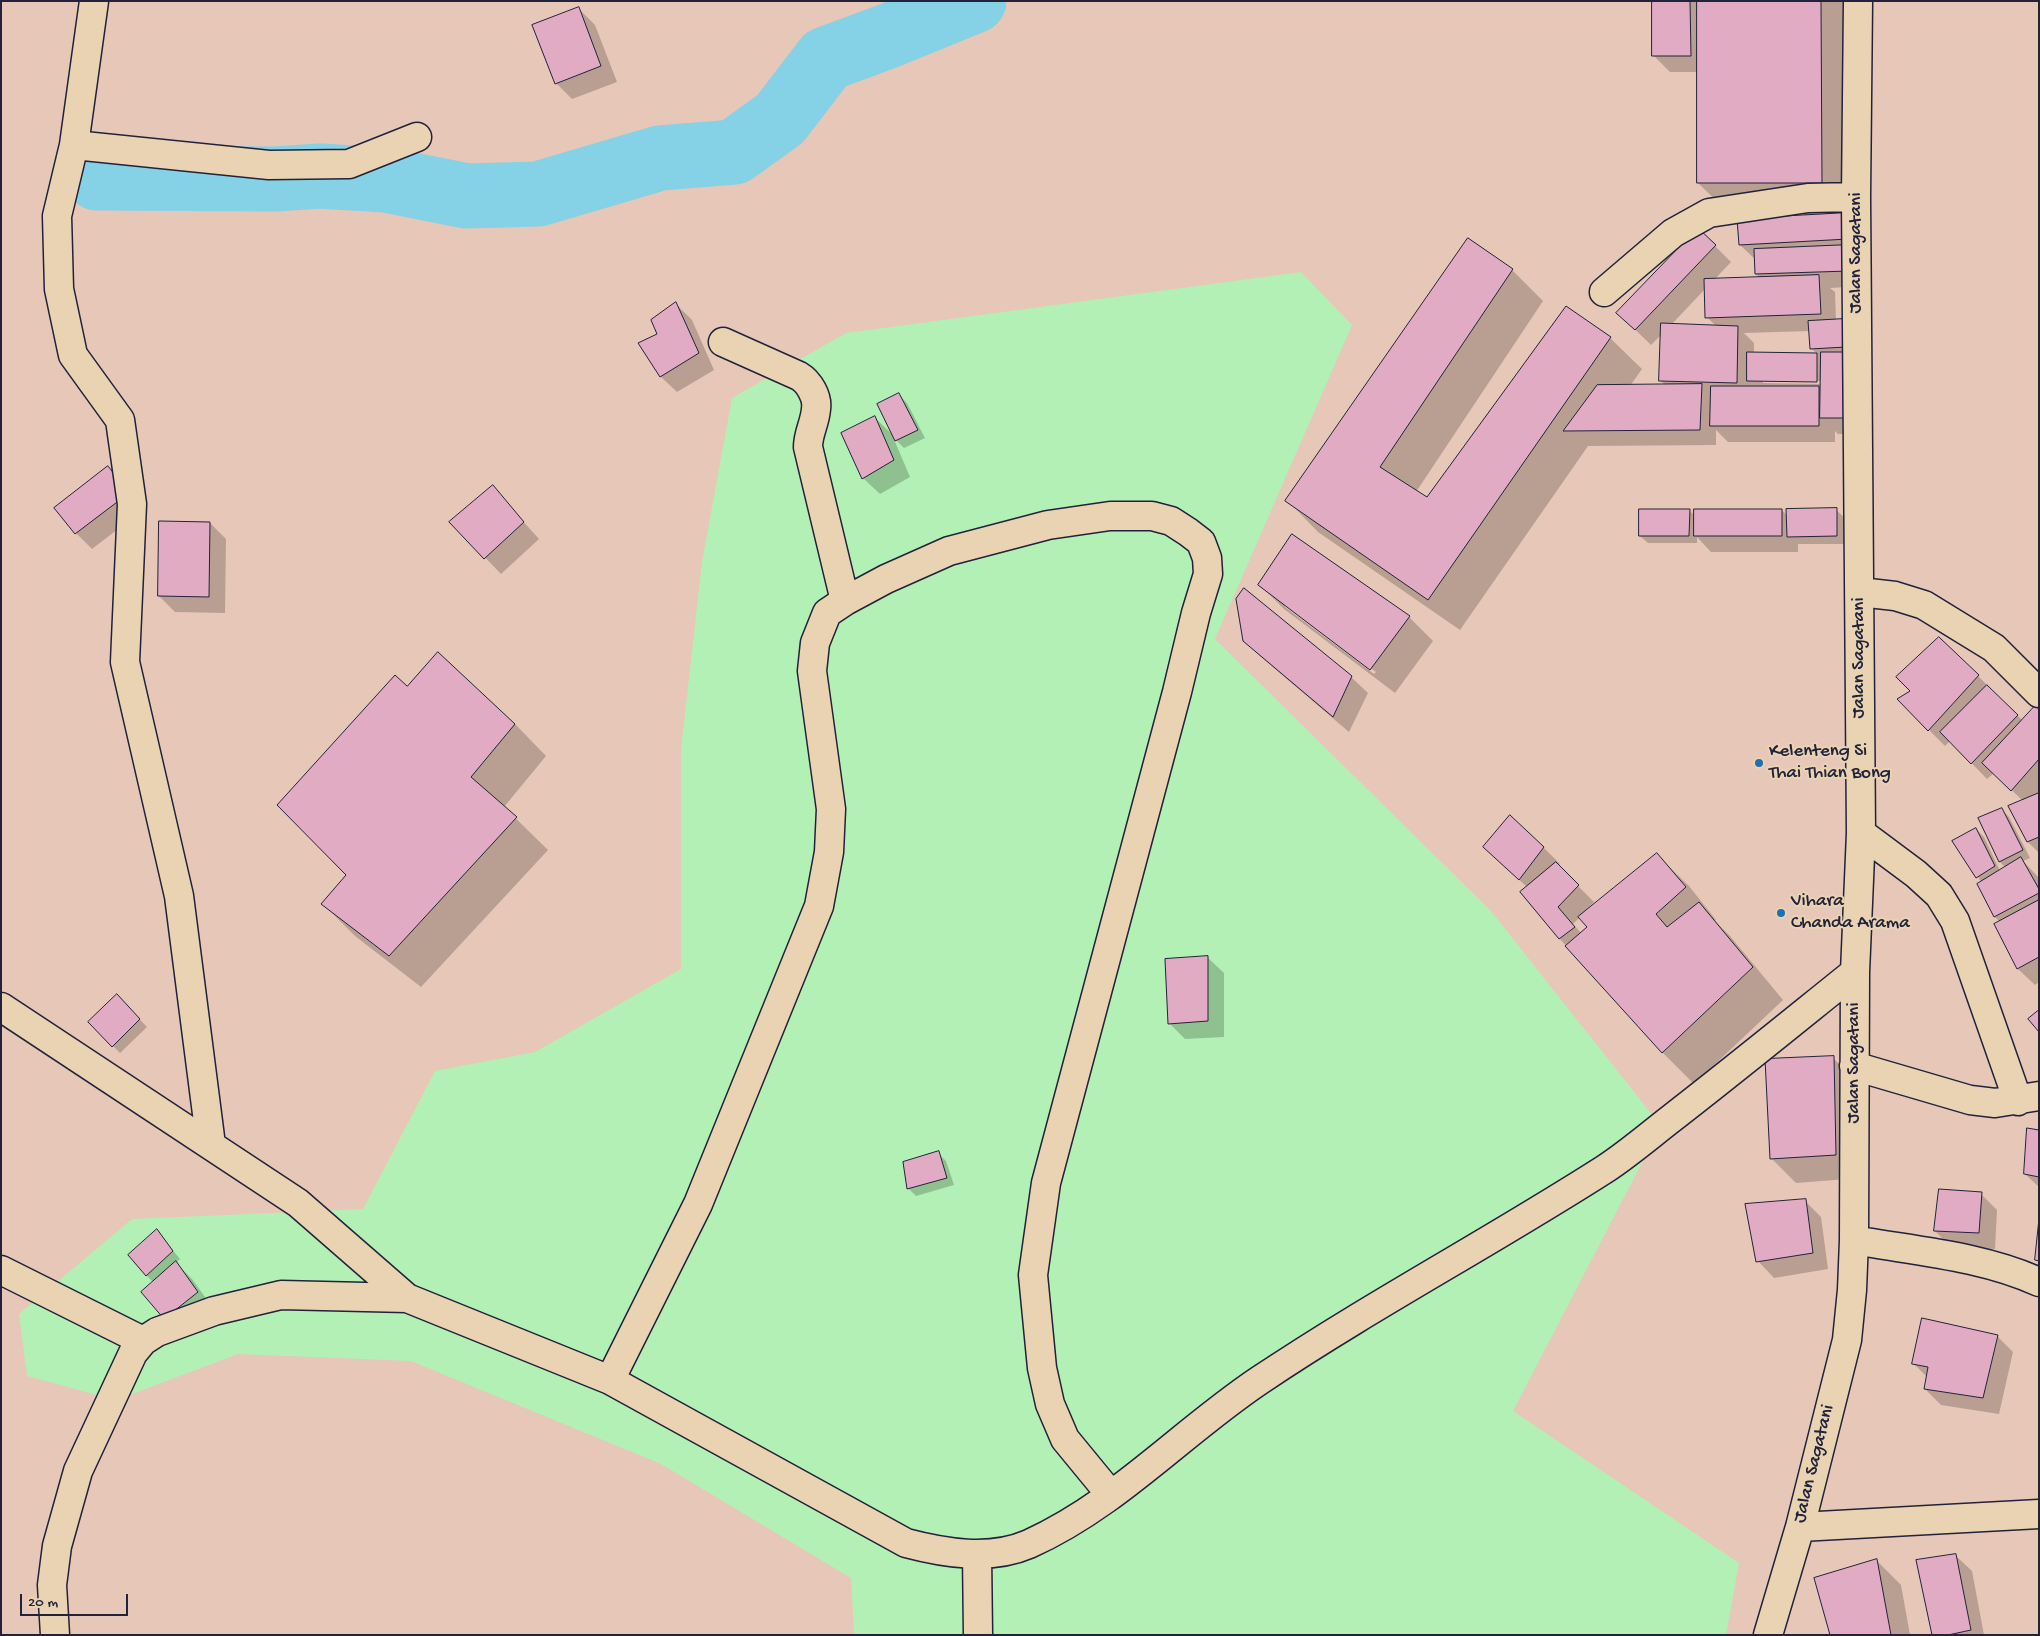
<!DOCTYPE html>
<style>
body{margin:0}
#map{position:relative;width:2040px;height:1636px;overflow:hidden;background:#e7c7b7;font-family:"Gochi Hand",sans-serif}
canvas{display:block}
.frame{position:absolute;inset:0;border:2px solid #22223b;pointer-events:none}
.scale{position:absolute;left:20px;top:1594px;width:108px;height:22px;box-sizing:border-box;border:2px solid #22223b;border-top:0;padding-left:6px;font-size:15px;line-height:18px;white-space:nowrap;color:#22223b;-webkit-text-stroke:4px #e9d3b2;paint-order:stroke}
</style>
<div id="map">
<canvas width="2040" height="1636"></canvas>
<div class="frame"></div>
<div class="scale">20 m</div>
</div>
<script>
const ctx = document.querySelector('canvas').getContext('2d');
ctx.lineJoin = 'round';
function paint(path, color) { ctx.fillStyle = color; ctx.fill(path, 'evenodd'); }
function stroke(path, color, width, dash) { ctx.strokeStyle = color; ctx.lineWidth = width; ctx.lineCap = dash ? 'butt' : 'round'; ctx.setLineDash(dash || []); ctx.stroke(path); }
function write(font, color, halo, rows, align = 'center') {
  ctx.font = font + ' "Gochi Hand",sans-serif'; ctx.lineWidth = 4; ctx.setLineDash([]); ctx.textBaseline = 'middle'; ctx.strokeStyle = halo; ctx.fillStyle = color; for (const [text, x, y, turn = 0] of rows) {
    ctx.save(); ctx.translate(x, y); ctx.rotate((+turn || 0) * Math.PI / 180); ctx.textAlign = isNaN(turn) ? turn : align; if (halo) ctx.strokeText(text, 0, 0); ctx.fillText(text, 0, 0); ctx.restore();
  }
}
const green = new Path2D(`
 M 1301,272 L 1352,325 L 1215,639 L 1491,911 L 1661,1126 L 1513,1411 L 1739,1563 L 1726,1635 L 854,1635 L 851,1578 L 661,1464 L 411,1361 L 238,1354 L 116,1400 L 27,1376 L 19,1314 L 132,1219 L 363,1209 L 435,1071 L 535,1052 L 681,969 L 681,749 L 702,562 L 732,398 L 846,333 Z`);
const shadow = new Path2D(`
 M 1653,1 L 1852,1 L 1864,286 L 1830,288 L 1835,292 L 1836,321 L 1843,320 L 1862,434 L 1838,434 L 1835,431 L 1835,442 L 1728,442 L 1716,430 L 1716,445 L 1588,446 L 1460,630 L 1318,532 L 1287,500 L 1512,270 L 1543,301 L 1416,492 L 1427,498 L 1610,338 L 1642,369 L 1630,386 L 1666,386 L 1660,380 L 1662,334 L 1651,345 L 1618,313 L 1715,246 L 1731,262 L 1714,280 L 1760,278 L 1756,274 L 1756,260 L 1740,245 L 1804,216 L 1804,214 L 1730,214 L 1698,183 L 1698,72 L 1670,72 L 1654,56 ZM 1706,288 L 1707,317 L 1716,326 L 1671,325 ZM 1810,331 L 1811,348 L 1817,354 L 1754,354 L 1754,343 L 1744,333 ZM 1763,380 L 1823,381 L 1823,384 L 1763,383 Z
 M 579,9 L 595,25 L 617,82 L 572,99 L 556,83 Z
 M 676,304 L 692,320 L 714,370 L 677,392 L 660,376 L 659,335 Z
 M 899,395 L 907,403 L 925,438 L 904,448 L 893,437 L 910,477 L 880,494 L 863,478 L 842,434 L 875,418 L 894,436 Z
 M 108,468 L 124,484 L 144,509 L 92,549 L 76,533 Z
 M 492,487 L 539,539 L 501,574 L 451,522 Z
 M 1689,510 L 1695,516 L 1782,510 L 1788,517 L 1836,510 L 1844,517 L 1845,544 L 1798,544 L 1798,552 L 1711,552 L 1697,537 L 1697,543 L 1648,543 L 1640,536 Z
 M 210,523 L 226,539 L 225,613 L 175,612 L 159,596 Z
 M 1260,585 L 1409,617 L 1433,641 L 1395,693 L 1284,609 ZM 1285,603 L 1376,672 L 1374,674 L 1285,607 Z
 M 1244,641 L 1351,677 L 1368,693 L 1349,732 L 1261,657 Z
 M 1978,676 L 2023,721 L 2039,711 L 2039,853 L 2028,842 L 2023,801 L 1994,773 L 1987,779 L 1950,741 L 1945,746 L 1899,700 Z
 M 407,688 L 515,724 L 546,756 L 504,807 L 548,850 L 421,987 L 355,936 L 323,904 L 348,875 Z
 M 2001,809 L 2009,817 L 2030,858 L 2023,861 L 2039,878 L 2039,982 L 2035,985 L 2018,969 L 1995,924 L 2000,922 L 1995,917 L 1979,884 L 1982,883 L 1954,841 L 1976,829 L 1984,837 L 2000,871 L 2006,868 L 2000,862 L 1980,819 Z
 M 1543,847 L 1560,864 L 1558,866 L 1594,902 L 1585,911 L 1586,912 L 1657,855 L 1689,886 L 1716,920 L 1715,921 L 1730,936 L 1783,1000 L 1694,1084 L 1663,1053 L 1560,939 L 1521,893 L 1528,888 L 1501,863 ZM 1580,917 L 1588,927 L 1581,933 L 1573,924 Z
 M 1207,957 L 1224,973 L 1224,1037 L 1185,1039 L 1169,1023 Z
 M 117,996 L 147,1027 L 120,1053 L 89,1022 Z
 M 1833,1058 L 1857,1082 L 1860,1178 L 1796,1183 L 1772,1159 Z
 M 2039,1131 L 2039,1187 L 2025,1174 Z
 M 938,1153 L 946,1161 L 954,1185 L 916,1196 L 908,1188 Z
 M 1981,1194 L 1997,1210 L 1995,1249 L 1951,1247 L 1935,1231 Z
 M 1805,1201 L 1821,1217 L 1828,1269 L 1774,1278 L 1758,1261 Z
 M 157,1231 L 180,1259 L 176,1263 L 192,1279 L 213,1308 L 165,1318 L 154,1283 L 146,1275 Z
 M 1997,1336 L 2013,1352 L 1999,1414 L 1941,1405 L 1925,1389 L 1927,1377 L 1913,1363 Z
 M 1955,1555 L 1972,1571 L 1984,1635 L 1934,1635 Z
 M 1877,1561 L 1901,1585 L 1910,1635 L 1831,1635 Z`);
const river = new Path2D(`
 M 97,178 L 275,179 L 320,176 L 386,180 L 467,196 L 538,194 L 660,158 L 734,152 L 780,119 L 826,59 L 888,36 L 974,1`);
const building = new Path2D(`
 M 1652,1 L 1690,1 L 1691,56 L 1652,56 Z
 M 1697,1 L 1821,1 L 1822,183 L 1697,183 Z
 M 579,7 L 601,66 L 555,84 L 532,25 Z
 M 1846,213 L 1848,239 L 1739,245 L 1737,219 Z
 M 1698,228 L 1716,245 L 1635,330 L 1616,313 Z
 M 1468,238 L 1513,269 L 1380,467 L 1427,497 L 1566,306 L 1611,337 L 1428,600 L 1285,501 Z
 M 1848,245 L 1849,271 L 1755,274 L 1754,249 Z
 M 1819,275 L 1821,314 L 1705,318 L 1704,279 Z
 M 676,302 L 699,353 L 660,377 L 638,343 L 657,334 L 651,320 Z
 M 1844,319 L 1846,347 L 1810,349 L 1808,321 Z
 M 1661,323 L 1738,326 L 1737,383 L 1659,381 Z
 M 1747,352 L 1817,353 L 1817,382 L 1747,381 Z
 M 1821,352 L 1846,352 L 1846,418 L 1820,418 Z
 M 1702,384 L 1700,430 L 1563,431 L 1597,385 Z
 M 1711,386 L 1819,386 L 1819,426 L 1710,426 Z
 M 899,393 L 918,430 L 895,441 L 877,404 Z
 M 875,416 L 894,460 L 862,479 L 841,433 Z
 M 108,466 L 129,493 L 75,534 L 54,508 Z
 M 493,485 L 524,522 L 484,559 L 449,522 Z
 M 1837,508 L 1837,536 L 1787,537 L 1786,509 Z
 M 1639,509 L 1690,509 L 1689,536 L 1639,536 Z
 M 1694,509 L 1782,509 L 1782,536 L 1694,536 Z
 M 159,521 L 210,522 L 209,597 L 158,596 Z
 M 1292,534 L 1410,616 L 1370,670 L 1258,585 Z
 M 1244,588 L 1352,676 L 1333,717 L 1243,641 L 1236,599 Z
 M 1939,637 L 1979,675 L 1928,731 L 1897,699 L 1910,691 L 1896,677 Z
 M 438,652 L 515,724 L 471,777 L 517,817 L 389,956 L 321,904 L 346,875 L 277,805 L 395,675 L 407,686 Z
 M 1987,685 L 2018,715 L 1971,764 L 1940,732 Z
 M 2035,706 L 2039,709 L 2039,759 L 2011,791 L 1982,763 Z
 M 2039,793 L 2039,837 L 2027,842 L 2008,806 Z
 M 2002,808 L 2023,850 L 1999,862 L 1978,818 Z
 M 1510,815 L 1544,847 L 1519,880 L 1483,847 Z
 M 1976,828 L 1995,866 L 1976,878 L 1952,841 Z
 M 1657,853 L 1686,887 L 1656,914 L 1667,927 L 1699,902 L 1753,967 L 1662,1053 L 1565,946 L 1587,927 L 1578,917 Z
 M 2021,857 L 2039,889 L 2039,893 L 1994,917 L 1977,884 Z
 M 1556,862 L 1579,885 L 1558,907 L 1575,927 L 1559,939 L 1520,892 Z
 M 2039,900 L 2039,957 L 2017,969 L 1994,924 Z
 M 1208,956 L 1208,1021 L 1168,1024 L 1165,959 Z
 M 117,994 L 140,1019 L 112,1047 L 88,1022 Z
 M 2039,1010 L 2039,1032 L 2028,1019 Z
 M 1834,1056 L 1836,1155 L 1770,1159 L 1765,1059 Z
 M 2027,1128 L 2039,1130 L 2039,1177 L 2024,1174 Z
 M 939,1151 L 947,1178 L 907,1189 L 903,1162 Z
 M 1939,1189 L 1982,1192 L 1979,1233 L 1934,1231 Z
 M 1806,1199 L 1813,1253 L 1756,1262 L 1745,1204 Z
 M 2039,1219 L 2039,1261 L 2035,1260 Z
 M 157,1229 L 173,1251 L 146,1276 L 128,1255 Z
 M 176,1261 L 198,1292 L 164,1319 L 141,1292 Z
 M 1922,1318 L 1998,1335 L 1983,1398 L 1924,1389 L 1928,1367 L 1912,1364 Z
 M 1956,1554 L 1971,1630 L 1948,1635 L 1932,1635 L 1916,1560 Z
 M 1877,1559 L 1891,1635 L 1830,1635 L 1814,1578 Z`);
const minor = new Path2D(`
 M 94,1 L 74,145 L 57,216 L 59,289 L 73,355 L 120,420 L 132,504 L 125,662 L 179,896 L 211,1145
 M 74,145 L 269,165 L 349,164 L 417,137
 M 1604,292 L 1673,233 L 1709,213 L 1808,198 L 1856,197
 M 723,342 L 799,376 C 809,382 818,397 816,409 C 815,423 808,433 808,447 L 845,601
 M 1860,592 L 1895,596 L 1924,605 L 1994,648 L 2039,693
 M 1861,833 L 1916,874 L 1939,895 L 1955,921 L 2018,1101
 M 1,1007 L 298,1203 L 407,1298
 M 1854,1066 L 1970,1100 L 1995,1103 L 2039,1096
 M 1854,1240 C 1915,1251 1982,1256 2039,1282
 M 1,1270 L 143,1341
 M 610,1380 L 698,1204 L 819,906 L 829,852 L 831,809 L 812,671 L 815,643 L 827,613 L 845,601 L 886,579 L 949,551 L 1048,525 L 1110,516 L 1152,516 L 1171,521 L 1188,532 L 1201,542 L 1207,558 L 1208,574 L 1196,613 L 1177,692 L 1046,1183 L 1033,1275 L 1042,1368 L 1050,1404 L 1065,1439 L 1111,1495
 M 1800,1527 L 2039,1514
 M 977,1554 L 978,1635
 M 55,1635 L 52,1585 L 57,1546 L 78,1471 L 133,1353 L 143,1341 L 157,1332 L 214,1311 L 281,1295 L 407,1298 L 610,1380 L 906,1543 C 944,1553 990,1561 1029,1544 C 1116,1505 1182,1432 1260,1380 C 1372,1305 1491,1242 1605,1169 C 1628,1154 1650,1135 1672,1118 C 1734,1070 1794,1021 1855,972
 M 1768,1635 L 1800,1527 L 1847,1340 L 1852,1290 L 1854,1240 L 1855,972 L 1861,833 L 1856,197 L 1858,1`);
const markers = [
 [1759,763,5,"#1f6fb2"],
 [1781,913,5,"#1f6fb2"]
];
const streetNames = [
 ["Jalan Sagatani",1857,253,-90],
 ["Jalan Sagatani",1860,658,-90],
 ["Jalan Sagatani",1855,1063,-90],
 ["Jalan Sagatani",1815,1464,-76]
];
const poiNames = [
 ["Kelenteng Si",1769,752],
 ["Thai Thian Bong",1769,774],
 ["Vihara",1791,902],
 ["Chanda Arama",1791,924]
];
paint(green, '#b3f0b5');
paint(shadow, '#0003');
stroke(river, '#85d1e5', 65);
paint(building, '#e1abc4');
stroke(building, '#22223b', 1);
stroke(minor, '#22223b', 31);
stroke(minor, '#e9d3b2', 28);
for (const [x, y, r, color] of markers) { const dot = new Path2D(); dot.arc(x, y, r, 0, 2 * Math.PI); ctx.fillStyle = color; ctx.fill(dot); stroke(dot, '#e9d3b2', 2); }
write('19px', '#22223b', '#e9d3b2', streetNames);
write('19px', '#22223b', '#e9d3b2', poiNames, 'left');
</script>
